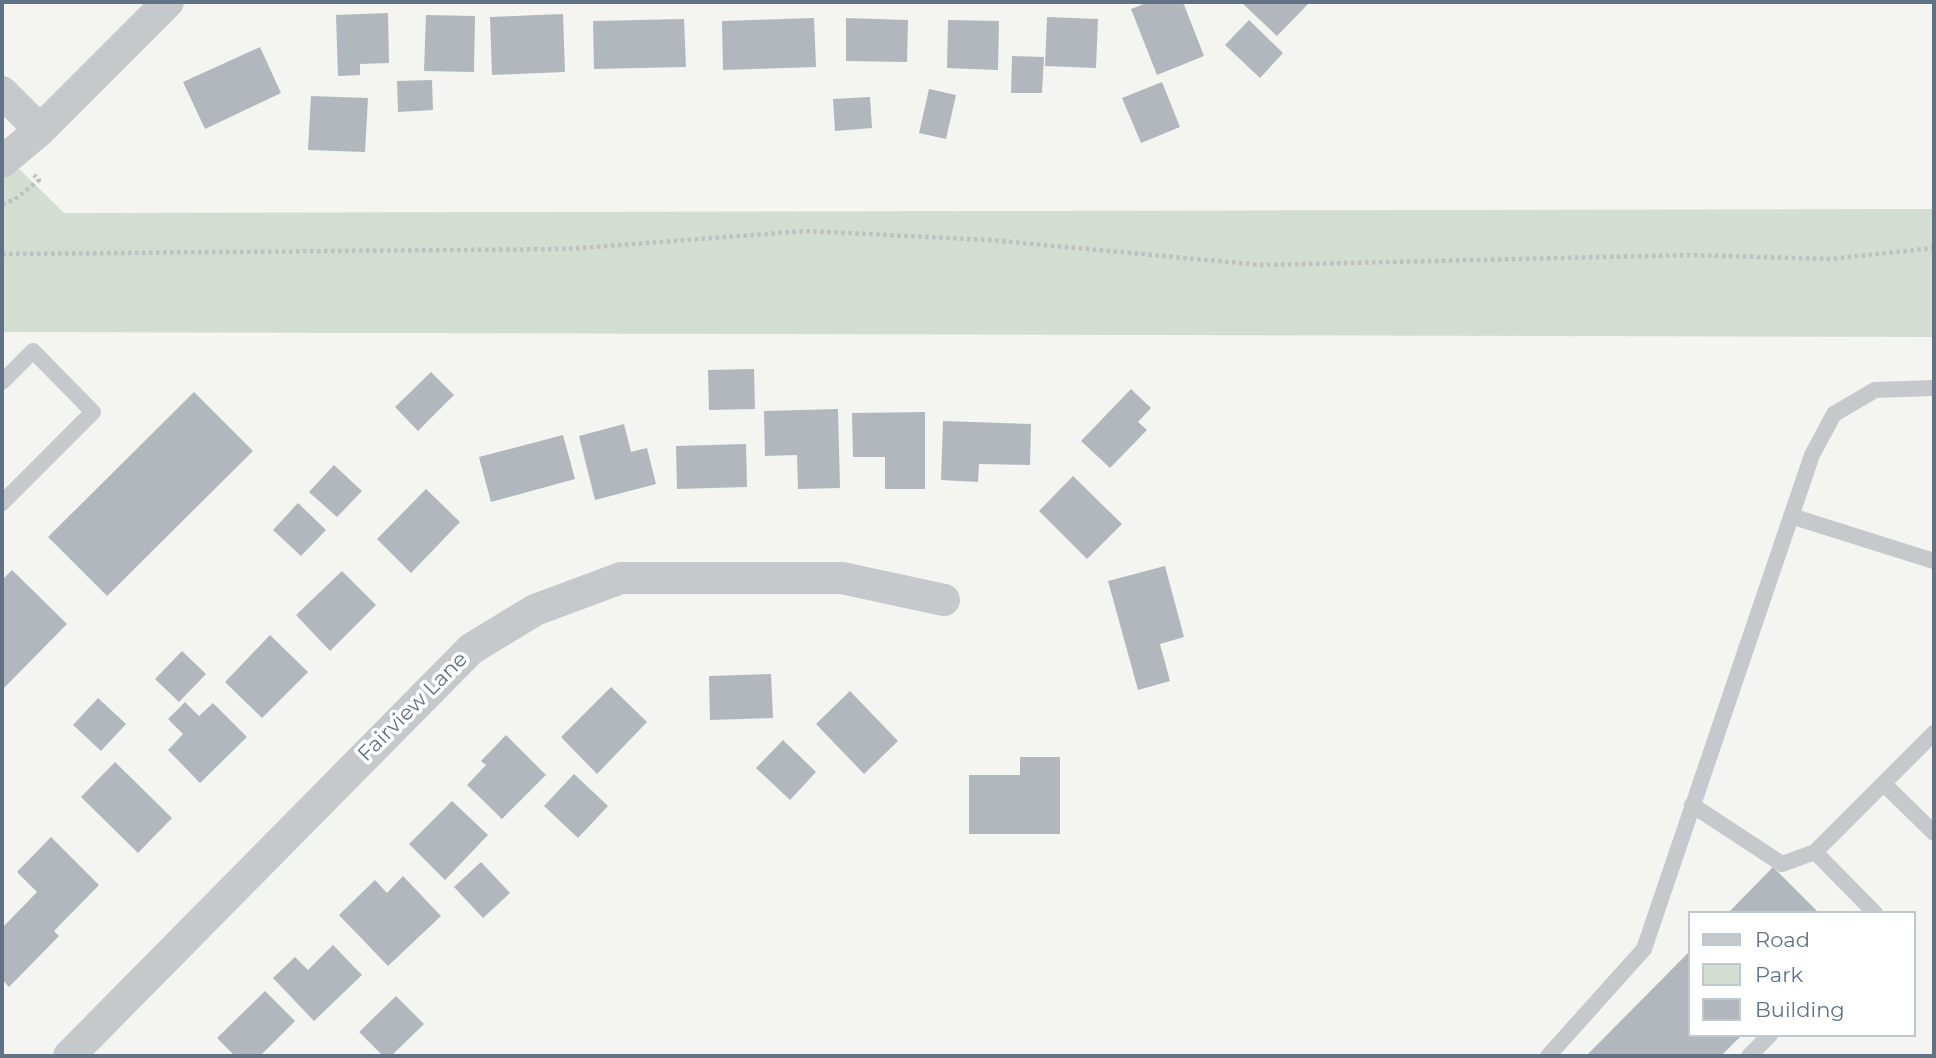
<!DOCTYPE html>
<style>
body{margin:0}
#map{position:relative;width:1936px;height:1058px;overflow:hidden;background:#f4f5f0;font-family:Montserrat,sans-serif}
canvas{display:block}
.frame{position:absolute;inset:0;border:4px solid #617284;pointer-events:none}
.legend{position:absolute;left:1688px;top:911px;width:228px;height:126px;box-sizing:border-box;background:#fff;border:2px solid #c0c7ce;margin:0;padding:9px 12px;list-style:none;font-size:21px;color:#617284}
.legend li{display:flex;align-items:center;gap:14px;height:35px}
.legend b{width:35px;border:2px solid #c0c7ce}
</style>
<div id="map">
<canvas width="1936" height="1058"></canvas>
<div class="frame"></div>
<ul class="legend">
<li><b style="height:9px;background:#c6c9cc"></b>Road</li>
<li><b style="height:19px;background:#d4ddd1"></b>Park</li>
<li><b style="height:19px;background:#b1b7bd"></b>Building</li>
</ul>
</div>
<script>
const ctx = document.querySelector('canvas').getContext('2d');
ctx.lineJoin = 'round';
function paint(path, color) { ctx.fillStyle = color; ctx.fill(path, 'evenodd'); }
function stroke(path, color, width, dash) { ctx.strokeStyle = color; ctx.lineWidth = width; ctx.lineCap = dash ? 'butt' : 'round'; ctx.setLineDash(dash || []); ctx.stroke(path); }
function write(font, color, halo, rows, align = 'center') {
  ctx.font = font + ' Montserrat,sans-serif'; ctx.lineWidth = 7; ctx.setLineDash([]); ctx.textBaseline = 'middle'; ctx.strokeStyle = halo; ctx.fillStyle = color; for (const [text, x, y, turn = 0] of rows) {
    ctx.save(); ctx.translate(x, y); ctx.rotate((+turn || 0) * Math.PI / 180); ctx.textAlign = isNaN(turn) ? turn : align; if (halo) ctx.strokeText(text, 0, 0); ctx.fillText(text, 0, 0); ctx.restore();
  }
}
const green = new Path2D(`
 M 2,152 L 64,213 L 1934,209 L 1934,337 L 2,332 Z`);
const building = new Path2D(`
 M 1149,2 L 1183,2 L 1204,56 L 1157,75 L 1131,9 Z
 M 1241,2 L 1310,2 L 1277,36 Z
 M 388,13 L 389,63 L 360,64 L 360,75 L 338,76 L 336,15 Z
 M 563,14 L 565,72 L 492,75 L 490,17 Z
 M 426,15 L 475,16 L 474,72 L 424,71 Z
 M 1047,17 L 1098,19 L 1096,68 L 1045,66 Z
 M 814,18 L 816,67 L 723,70 L 722,21 Z
 M 846,18 L 908,20 L 907,62 L 846,61 Z
 M 684,19 L 686,67 L 594,69 L 593,21 Z
 M 948,20 L 999,21 L 998,70 L 947,68 Z
 M 1249,20 L 1283,53 L 1260,78 L 1225,45 Z
 M 260,47 L 281,93 L 205,129 L 183,82 Z
 M 1012,56 L 1044,57 L 1042,93 L 1011,93 Z
 M 432,80 L 433,110 L 398,112 L 397,81 Z
 M 1162,82 L 1180,127 L 1141,143 L 1122,98 Z
 M 929,89 L 956,95 L 946,139 L 919,133 Z
 M 311,96 L 368,98 L 365,152 L 308,150 Z
 M 870,97 L 872,128 L 835,131 L 833,99 Z
 M 754,369 L 755,409 L 709,410 L 708,370 Z
 M 431,372 L 454,395 L 418,431 L 395,407 Z
 M 1131,389 L 1151,408 L 1138,422 L 1147,430 L 1110,468 L 1081,441 Z
 M 194,392 L 253,451 L 107,596 L 48,537 Z
 M 838,409 L 840,488 L 798,489 L 797,455 L 765,456 L 764,411 Z
 M 925,412 L 925,489 L 885,489 L 885,457 L 853,457 L 852,413 Z
 M 943,421 L 1031,424 L 1030,465 L 979,464 L 978,482 L 941,480 Z
 M 624,424 L 631,452 L 647,448 L 656,484 L 595,500 L 579,436 Z
 M 563,435 L 575,479 L 491,502 L 479,457 Z
 M 746,444 L 747,487 L 677,489 L 676,446 Z
 M 334,465 L 362,491 L 337,517 L 309,492 Z
 M 1073,476 L 1122,524 L 1087,559 L 1039,511 Z
 M 426,489 L 460,522 L 411,573 L 377,539 Z
 M 298,503 L 326,530 L 301,556 L 273,530 Z
 M 1165,566 L 1184,637 L 1160,644 L 1170,681 L 1138,690 L 1108,581 Z
 M 12,570 L 67,624 L 2,690 L 2,580 Z
 M 342,571 L 376,605 L 330,651 L 296,615 Z
 M 270,635 L 308,672 L 262,718 L 225,682 Z
 M 182,651 L 206,674 L 179,702 L 155,679 Z
 M 771,674 L 773,718 L 710,720 L 709,676 Z
 M 611,687 L 647,722 L 597,774 L 561,737 Z
 M 850,691 L 898,741 L 864,774 L 816,724 Z
 M 98,698 L 126,724 L 101,751 L 73,725 Z
 M 185,702 L 199,716 L 213,703 L 247,737 L 200,783 L 168,750 L 183,734 L 168,719 Z
 M 506,735 L 546,775 L 502,819 L 467,785 L 486,765 L 481,761 Z
 M 783,740 L 816,772 L 790,800 L 756,768 Z
 M 1020,757 L 1060,757 L 1060,834 L 969,834 L 969,775 L 1020,775 Z
 M 115,762 L 172,818 L 138,853 L 81,797 Z
 M 574,774 L 608,806 L 578,838 L 544,806 Z
 M 452,801 L 488,835 L 445,880 L 409,844 Z
 M 51,837 L 99,885 L 54,931 L 59,936 L 9,987 L 2,979 L 2,928 L 37,892 L 17,872 Z
 M 481,862 L 510,893 L 483,918 L 454,887 Z
 M 1773,867 L 1819,913 L 1728,913 Z
 M 403,876 L 441,916 L 388,966 L 339,915 L 375,880 L 387,893 Z
 M 333,945 L 362,975 L 314,1021 L 273,978 L 295,957 L 308,970 Z
 M 1689,952 L 1689,1035 L 1742,1035 L 1721,1056 L 1586,1056 Z
 M 265,991 L 295,1021 L 260,1056 L 235,1056 L 217,1038 Z
 M 396,996 L 424,1024 L 391,1056 L 383,1056 L 359,1032 Z`);
const path = new Path2D(`
 M 2,204 L 14,200 L 39,180 L 34,175
 M 2,254 L 567,249 L 806,231 L 989,240 L 1262,265 L 1690,255 L 1831,259 L 1934,248`);
const service = new Path2D(`
 M 2,382 L 33,351 L 93,412 L 2,503
 M 1791,516 L 1934,561
 M 1884,784 L 1934,833
 M 1692,805 L 1782,864 L 1815,852 L 1875,913
 M 1815,852 L 1934,733
 M 1548,1056 L 1644,949 L 1812,455 L 1834,414 L 1875,390 L 1934,388
 M 1749,1056 L 1770,1035`);
const minor = new Path2D(`
 M 2,92 L 40,130
 M 2,162 L 40,130 L 168,2
 M 69,1056 L 471,649 L 535,610 L 621,578 L 842,578 L 944,600`);
const streetNames = [
 ["Fairview Lane",413,707,-45]
];
paint(green, '#d4ddd1');
paint(building, '#b1b7bd');
stroke(path, '#bfc0c2', 4.5, [3.5, 3.5]);
stroke(service, '#c6c9cc', 16);
stroke(minor, '#c6c9cc', 32);
write('21px', '#617284', '#fff', streetNames);
</script>
